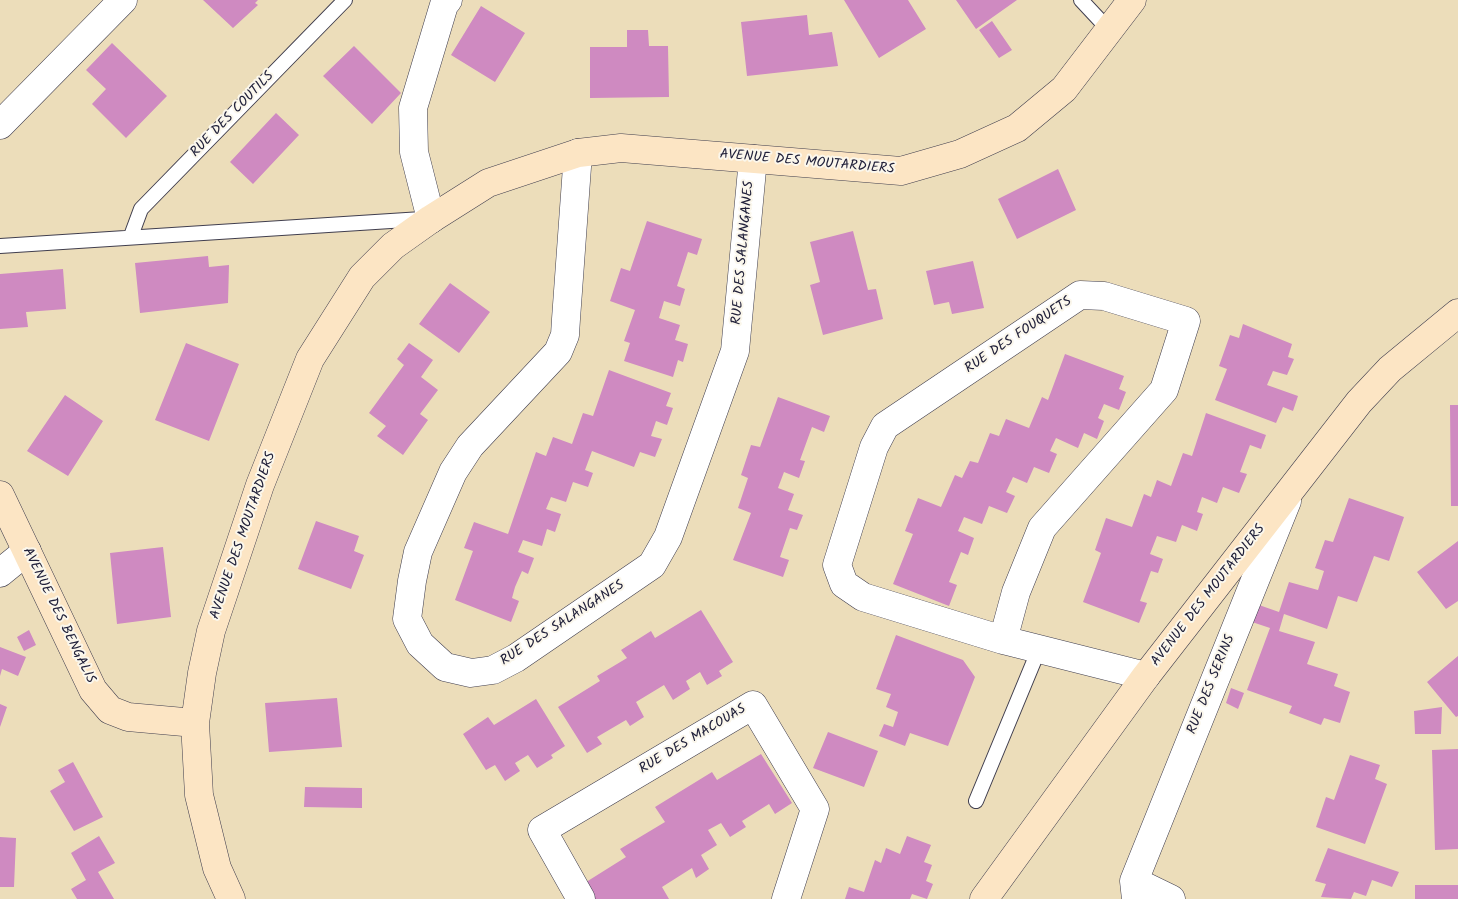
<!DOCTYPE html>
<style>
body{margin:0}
canvas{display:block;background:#ecddba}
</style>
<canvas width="1458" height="899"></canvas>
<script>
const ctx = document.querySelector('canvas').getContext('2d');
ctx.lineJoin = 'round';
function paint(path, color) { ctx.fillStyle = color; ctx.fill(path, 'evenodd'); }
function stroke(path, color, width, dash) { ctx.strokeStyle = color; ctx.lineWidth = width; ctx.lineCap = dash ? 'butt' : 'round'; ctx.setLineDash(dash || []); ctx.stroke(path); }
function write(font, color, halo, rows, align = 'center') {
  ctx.font = font + ' Kalam,sans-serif'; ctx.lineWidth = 4; ctx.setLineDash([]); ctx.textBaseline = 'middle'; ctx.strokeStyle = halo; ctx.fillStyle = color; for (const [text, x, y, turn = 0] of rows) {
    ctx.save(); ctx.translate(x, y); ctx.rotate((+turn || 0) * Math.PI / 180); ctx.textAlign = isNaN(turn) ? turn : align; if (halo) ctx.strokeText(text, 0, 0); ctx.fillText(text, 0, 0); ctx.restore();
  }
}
const building = new Path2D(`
 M 203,0 L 258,0 L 255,3 L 258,5 L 233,28 Z
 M 844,0 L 908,0 L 926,29 L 879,58 Z
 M 956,0 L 1017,0 L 976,29 Z
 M 481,6 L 525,33 L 495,82 L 451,55 Z
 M 807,15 L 809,35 L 832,32 L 838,66 L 747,76 L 741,22 Z
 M 992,21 L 1012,50 L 999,58 L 979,30 Z
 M 627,30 L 648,30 L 649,46 L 668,46 L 669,97 L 590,98 L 590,47 L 627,47 Z
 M 112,43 L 167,96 L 126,138 L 92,104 L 106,89 L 86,70 Z
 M 354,46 L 401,93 L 372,124 L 323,76 Z
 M 276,113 L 299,135 L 253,184 L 230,162 Z
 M 1058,169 L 1076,210 L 1017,239 L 998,199 Z
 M 647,221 L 702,239 L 697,255 L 688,252 L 677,286 L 685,289 L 680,306 L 664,301 L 659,318 L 680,325 L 675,340 L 688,344 L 683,362 L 678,360 L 673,377 L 624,361 L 630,343 L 624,341 L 635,310 L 610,301 L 621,268 L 630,271 Z
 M 853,231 L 868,290 L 876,289 L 883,319 L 823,335 L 810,285 L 820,282 L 810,242 Z
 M 208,256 L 209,267 L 229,265 L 228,303 L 140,313 L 135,263 Z
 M 973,261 L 984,308 L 952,314 L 949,302 L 934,305 L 926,271 Z
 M 63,269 L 66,309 L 26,312 L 28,327 L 0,329 L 0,274 Z
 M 450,283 L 490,312 L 459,353 L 419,324 Z
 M 1243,324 L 1292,344 L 1288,357 L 1294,359 L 1287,375 L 1273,371 L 1267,385 L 1298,396 L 1293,411 L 1283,407 L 1276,423 L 1215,400 L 1227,369 L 1219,366 L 1230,335 L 1239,338 Z
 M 186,343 L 239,364 L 209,441 L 155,420 Z
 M 409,343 L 433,360 L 421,377 L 438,390 L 420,414 L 428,420 L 403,455 L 377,436 L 386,426 L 369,413 L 404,365 L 397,359 Z
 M 1065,354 L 1124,376 L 1119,389 L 1126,392 L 1119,410 L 1104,404 L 1098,418 L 1104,421 L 1097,439 L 1084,433 L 1078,448 L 1056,438 L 1050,451 L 1057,454 L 1049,473 L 1034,467 L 1027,483 L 1013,477 L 1006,492 L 1015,496 L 1007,513 L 989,506 L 982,524 L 964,517 L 958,531 L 974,538 L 968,555 L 961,552 L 949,582 L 957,585 L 949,606 L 893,584 L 913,534 L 905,531 L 918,498 L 941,507 L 955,475 L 962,478 L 970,461 L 978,463 L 990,433 L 999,436 L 1006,419 L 1029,428 L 1042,397 L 1048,400 Z
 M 609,370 L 671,393 L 666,406 L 673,408 L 667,425 L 656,421 L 651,436 L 662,439 L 655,457 L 640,452 L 634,467 L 592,451 L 585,470 L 593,473 L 588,487 L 573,482 L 566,502 L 551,497 L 546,509 L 561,514 L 555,532 L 547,529 L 542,546 L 523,540 L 518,552 L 534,558 L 528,574 L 522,571 L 515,587 L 512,598 L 519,601 L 511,622 L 455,600 L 473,551 L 464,548 L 474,522 L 508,534 L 536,452 L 546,456 L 553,437 L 572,444 L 583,413 L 593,416 Z
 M 65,395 L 103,421 L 68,476 L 27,451 Z
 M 778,397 L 830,416 L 824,432 L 812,427 L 800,460 L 805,461 L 799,478 L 784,472 L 778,488 L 794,494 L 788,510 L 803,515 L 797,530 L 790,528 L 780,557 L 789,560 L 783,577 L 733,560 L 751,513 L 738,508 L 748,478 L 741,475 L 751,445 L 760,447 Z
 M 1450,405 L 1458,405 L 1458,506 L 1451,506 Z
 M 1206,413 L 1266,435 L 1261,449 L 1250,445 L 1240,472 L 1247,474 L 1239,493 L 1223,487 L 1217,503 L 1202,497 L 1197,512 L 1203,514 L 1197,531 L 1182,525 L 1176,542 L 1157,536 L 1150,554 L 1163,559 L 1158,573 L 1151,571 L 1140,601 L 1147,603 L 1139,623 L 1083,602 L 1101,553 L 1095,550 L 1106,518 L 1132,527 L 1144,494 L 1151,497 L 1157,480 L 1171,486 L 1183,453 L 1192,456 Z
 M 1349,498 L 1404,517 L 1389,561 L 1374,556 L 1357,602 L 1338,596 L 1327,629 L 1284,614 L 1279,631 L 1315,642 L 1307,664 L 1338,674 L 1334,686 L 1350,692 L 1340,723 L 1324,718 L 1321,725 L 1289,713 L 1292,706 L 1247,690 L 1270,628 L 1252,622 L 1259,605 L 1279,612 L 1289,582 L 1318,590 L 1324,571 L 1315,568 L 1325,540 L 1333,542 Z
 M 316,521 L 359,536 L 354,551 L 364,555 L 351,589 L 298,569 Z
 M 1458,541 L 1458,601 L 1446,609 L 1417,572 Z
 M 163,547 L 171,617 L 117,624 L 110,553 Z
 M 701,610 L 733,662 L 719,671 L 722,676 L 707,685 L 700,672 L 686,681 L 690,689 L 673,700 L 664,685 L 636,702 L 644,717 L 630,726 L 626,720 L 597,737 L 602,744 L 587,753 L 558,707 L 600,681 L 597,676 L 627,658 L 621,650 L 651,631 L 655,638 Z
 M 29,630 L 36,645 L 24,651 L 17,637 Z
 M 896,635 L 963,660 L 975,677 L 948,746 L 910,733 L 905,746 L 879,736 L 884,724 L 893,727 L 898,712 L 886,707 L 891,694 L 876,689 Z
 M 0,647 L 26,657 L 18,676 L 2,669 L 0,676 Z
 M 1458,656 L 1458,716 L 1456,717 L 1427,682 Z
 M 1231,688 L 1244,693 L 1238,709 L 1226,703 Z
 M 337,698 L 342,747 L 269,752 L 265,703 Z
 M 536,699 L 565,746 L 551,755 L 553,758 L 537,768 L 528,755 L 515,763 L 520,771 L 505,781 L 495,765 L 486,770 L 463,734 L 488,717 L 494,725 Z
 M 0,704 L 7,707 L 0,727 Z
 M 1442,707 L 1441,734 L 1415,734 L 1414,711 Z
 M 828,732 L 878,751 L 864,787 L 813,768 Z
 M 1458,749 L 1458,849 L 1435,850 L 1432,750 Z
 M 761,754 L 792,803 L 775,814 L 769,804 L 742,821 L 746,827 L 730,837 L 721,823 L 708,830 L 717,845 L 701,855 L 709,869 L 696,878 L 692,868 L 662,887 L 669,899 L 593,899 L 583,884 L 626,857 L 620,849 L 665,822 L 655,807 L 712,772 L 717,780 Z
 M 1350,755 L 1380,765 L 1375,779 L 1387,784 L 1365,844 L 1316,827 L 1326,797 L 1334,800 Z
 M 73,762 L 103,817 L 74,831 L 50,791 L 65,782 L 58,770 Z
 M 305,787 L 362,788 L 362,808 L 304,807 Z
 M 99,836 L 115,863 L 98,872 L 114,899 L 77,899 L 71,889 L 86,880 L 71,853 Z
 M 907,836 L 931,845 L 924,862 L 932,865 L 926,881 L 933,884 L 927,899 L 912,894 L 910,899 L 845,899 L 849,887 L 864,892 L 875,860 L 881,863 L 886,848 L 900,854 Z
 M 0,837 L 16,838 L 14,887 L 0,887 Z
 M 1328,848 L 1399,872 L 1392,887 L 1372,880 L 1366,896 L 1354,892 L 1351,899 L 1321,897 L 1326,884 L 1315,881 Z
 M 1415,885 L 1458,885 L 1458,899 L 1415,899 Z`);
const lane = new Path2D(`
 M 1081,0 L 1109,30
 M 131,236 L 141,209 L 345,0
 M 0,246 L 422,219
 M 976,801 L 1039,649`);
const street = new Path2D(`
 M 0,125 L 123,0
 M 578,153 L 566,319 L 565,335 L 558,352 L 470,446 L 453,472 L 418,552 L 412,581 L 407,619 L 420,644 L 445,667 L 471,673 L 493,670 L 516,658 L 652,565 L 668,537 L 735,351 L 753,159
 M 431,219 L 414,152 L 413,108 L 444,5 L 448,0
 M 0,573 L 27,551
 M 1003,640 L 1016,592 L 1042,528 L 1164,390 L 1186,321 L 1104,296 L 1080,295 L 885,426 L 874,447 L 837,565 L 844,584 L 863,597 L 1003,640 L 1146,676
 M 1134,881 L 1171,899
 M 581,899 L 542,830 L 753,705 L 815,809 L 786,899
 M 1136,899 L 1134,881 L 1287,501`);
const secondary = new Path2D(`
 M 0,495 L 93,690 L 110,710 L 128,717 L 195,723
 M 231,899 L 217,868 L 199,795 L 195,723 L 202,673 L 211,631 L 260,485 L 310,359 L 362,277 L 393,246 L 431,219 L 488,183 L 578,153 L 621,148 L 901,171 L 960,154 L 1017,128 L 1064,89 L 1132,0
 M 984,899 L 1146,676 L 1359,402 L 1390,369 L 1458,313`);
const streetNames = [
 ["RUE DES COUTILS",233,115,-46],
 ["AVENUE DES MOUTARDIERS",807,163,5],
 ["RUE DES SALANGANES",744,253,-85],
 ["RUE DES FOUQUETS",1019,336,-34],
 ["AVENUE DES MOUTARDIERS",244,536,-71],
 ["AVENUE DES MOUTARDIERS",1209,596,-52],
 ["AVENUE DES BENGALIS",58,616,64],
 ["RUE DES SALANGANES",563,624,-33],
 ["RUE DES SERINS",1212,685,-68],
 ["RUE DES MACOUAS",693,740,-31]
];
paint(building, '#cf8ac1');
stroke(lane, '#403e4e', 16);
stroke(street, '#403e4e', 29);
stroke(secondary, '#403e4e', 29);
stroke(lane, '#fff', 14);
stroke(street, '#fff', 28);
stroke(secondary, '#fce5c4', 28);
write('14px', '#22223b', '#fbf7ec', streetNames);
</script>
